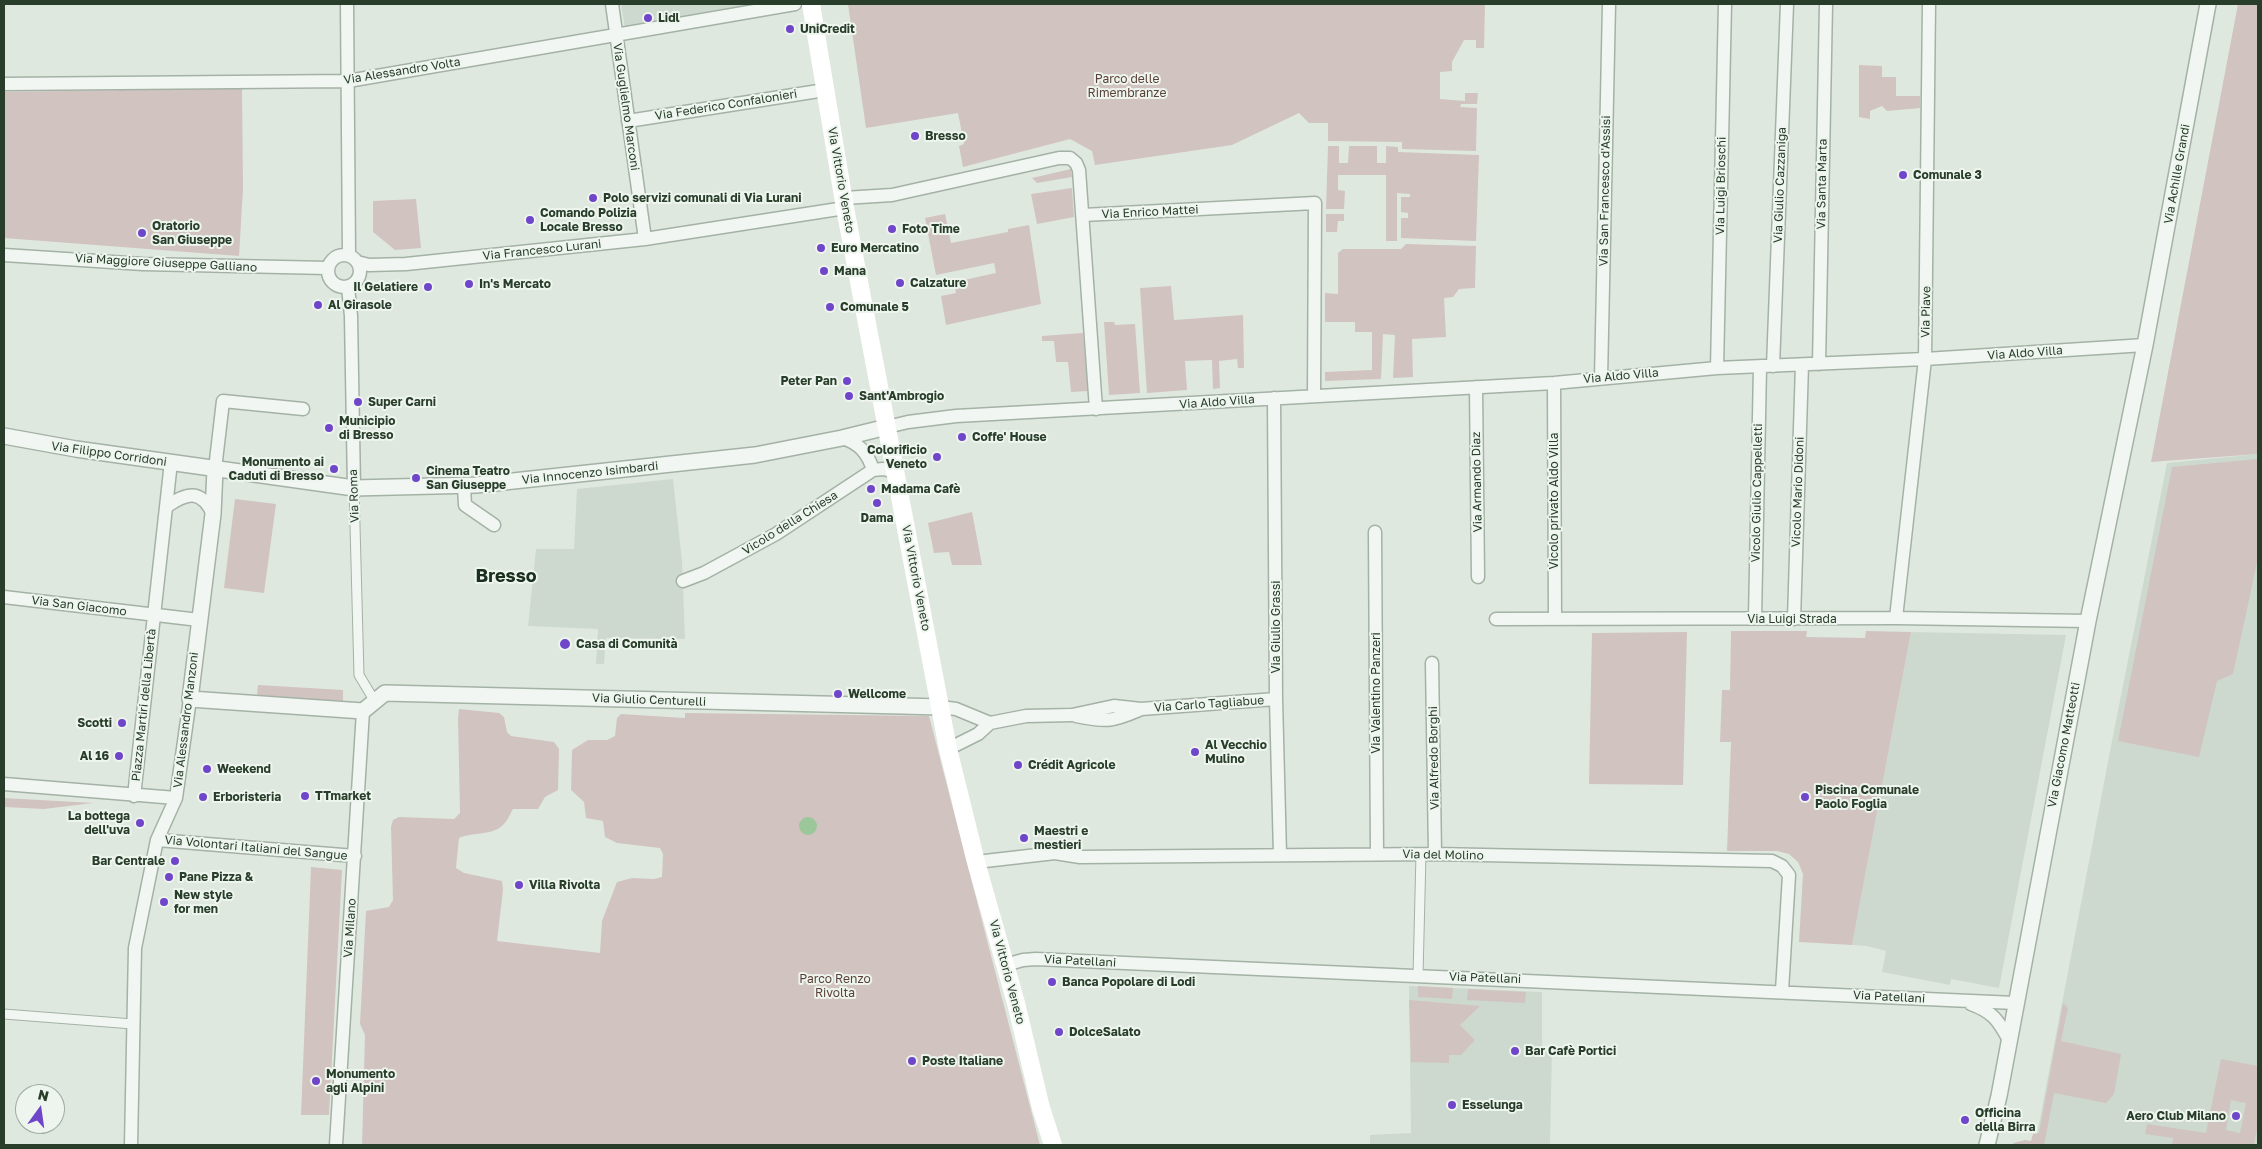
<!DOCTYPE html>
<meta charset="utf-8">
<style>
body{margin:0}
#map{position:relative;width:2262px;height:1149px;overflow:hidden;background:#dfe8df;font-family:"Golos Text",sans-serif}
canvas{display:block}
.frame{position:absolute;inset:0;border:5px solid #283e2a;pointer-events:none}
.north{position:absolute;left:15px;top:1084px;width:50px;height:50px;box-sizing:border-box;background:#eef5ee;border:1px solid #9faca0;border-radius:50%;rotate:14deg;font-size:14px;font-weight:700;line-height:20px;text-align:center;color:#283e2a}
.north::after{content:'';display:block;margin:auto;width:18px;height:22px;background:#6f46ca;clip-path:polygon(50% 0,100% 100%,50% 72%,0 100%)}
</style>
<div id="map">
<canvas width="2262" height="1149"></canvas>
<div class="frame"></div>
<div class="north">N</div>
</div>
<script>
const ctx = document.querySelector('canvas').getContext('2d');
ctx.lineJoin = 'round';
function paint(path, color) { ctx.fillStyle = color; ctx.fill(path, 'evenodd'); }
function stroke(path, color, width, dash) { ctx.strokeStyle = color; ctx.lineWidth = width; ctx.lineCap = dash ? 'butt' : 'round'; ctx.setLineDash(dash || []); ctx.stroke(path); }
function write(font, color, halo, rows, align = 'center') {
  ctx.font = font + ' "Golos Text",sans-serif'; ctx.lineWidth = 4; ctx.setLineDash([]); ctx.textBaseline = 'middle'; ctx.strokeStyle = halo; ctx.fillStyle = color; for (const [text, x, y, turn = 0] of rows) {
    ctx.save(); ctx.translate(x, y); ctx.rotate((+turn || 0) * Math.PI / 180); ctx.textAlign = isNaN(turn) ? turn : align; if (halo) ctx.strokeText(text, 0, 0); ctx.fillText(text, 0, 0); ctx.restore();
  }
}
const built = new Path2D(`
 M 621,4 L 767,4 L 625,28 Z
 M 2258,454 L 2258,1145 L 2035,1145 L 2111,746 L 2167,463 Z
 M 673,479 L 682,561 L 685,639 L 606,638 L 604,664 L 596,664 L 598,629 L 528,626 L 536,549 L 574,549 L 577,489 Z
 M 1911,632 L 2066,635 L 1999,988 L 1951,979 L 1950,985 L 1882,972 L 1886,951 L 1867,946 L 1852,945 Z
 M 1409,986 L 1542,992 L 1542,1049 L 1552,1050 L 1550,1145 L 1370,1145 L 1370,1135 L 1411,1133 Z`);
const green = new Path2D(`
 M 848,4 L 1485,4 L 1484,48 L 1476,48 L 1476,40 L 1464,40 L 1452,62 L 1452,71 L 1440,72 L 1440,99 L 1465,101 L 1465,93 L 1478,93 L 1477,104 L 1461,104 L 1460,107 L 1477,108 L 1476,151 L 1402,149 L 1402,142 L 1328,141 L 1328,123 L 1309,123 L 1299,113 L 1232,145 L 1095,165 L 1092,151 L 1070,139 L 963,167 L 959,146 L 964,144 L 958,113 L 866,128 Z
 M 2238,4 L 2258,4 L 2258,454 L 2151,462 Z
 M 1859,65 L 1882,66 L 1882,77 L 1896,77 L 1896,96 L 1920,96 L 1920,108 L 1887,111 L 1882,106 L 1870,111 L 1870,119 L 1859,117 Z
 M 242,88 L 243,189 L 239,256 L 4,238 L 4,92 Z
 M 1328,146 L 1339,146 L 1339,163 L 1348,163 L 1349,146 L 1377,146 L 1377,163 L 1386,163 L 1386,146 L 1398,147 L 1398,152 L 1479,155 L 1476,241 L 1401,238 L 1401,218 L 1408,218 L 1408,213 L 1401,212 L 1401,197 L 1410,197 L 1410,194 L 1397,193 L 1397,241 L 1386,241 L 1386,175 L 1338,175 L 1338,190 L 1345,191 L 1344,209 L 1326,209 Z
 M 1071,169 L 1072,177 L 1037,183 L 1032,178 Z
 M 1072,188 L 1074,217 L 1037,224 L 1031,194 Z
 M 416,199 L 421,248 L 395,250 L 373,232 L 373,201 Z
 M 945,214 L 951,243 L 1008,232 L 1008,229 L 1029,225 L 1041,304 L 946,325 L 941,296 L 956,293 L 955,287 L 959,281 L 996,273 L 994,263 L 936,275 L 925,218 Z
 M 1326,214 L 1344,214 L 1344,221 L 1338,221 L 1337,232 L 1326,232 Z
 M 1406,244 L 1476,246 L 1475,288 L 1459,289 L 1453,297 L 1444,298 L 1446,337 L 1412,339 L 1413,377 L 1393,378 L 1395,335 L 1383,334 L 1381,379 L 1325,381 L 1325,372 L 1372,370 L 1372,332 L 1355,332 L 1355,322 L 1325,322 L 1325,293 L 1338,294 L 1338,253 L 1343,249 L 1401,249 Z
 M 1171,286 L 1174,320 L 1243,315 L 1244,368 L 1238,368 L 1237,359 L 1219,361 L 1220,388 L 1213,389 L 1212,360 L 1185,361 L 1187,390 L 1147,393 L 1140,288 Z
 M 1104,322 L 1114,322 L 1115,325 L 1135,324 L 1140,393 L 1109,395 Z
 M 1083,333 L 1088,391 L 1071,392 L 1068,362 L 1056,362 L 1054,341 L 1042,341 L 1042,336 Z
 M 2258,459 L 2258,558 L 2233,674 L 2217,681 L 2199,757 L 2118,741 L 2172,467 Z
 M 235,499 L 276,504 L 264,593 L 224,588 Z
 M 972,512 L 982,565 L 952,565 L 949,552 L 934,553 L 928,523 Z
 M 1731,631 L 1807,631 L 1806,637 L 1865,638 L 1866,631 L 1911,632 L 1852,945 L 1799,942 L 1803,874 L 1798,862 L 1789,854 L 1777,851 L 1727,851 L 1731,742 L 1720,742 L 1722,690 L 1730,690 Z
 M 1687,632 L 1683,785 L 1589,784 L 1592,633 Z
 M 258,685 L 343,690 L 343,701 L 257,696 Z
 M 459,709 L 499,713 L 504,717 L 507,732 L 511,736 L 554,742 L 559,749 L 558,790 L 545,797 L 538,809 L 513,809 C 510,814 507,822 502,826 C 490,836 472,832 459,838 L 456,868 L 464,873 L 502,881 L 503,890 L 497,941 L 600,953 L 602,921 L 617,882 L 632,878 L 654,879 L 662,877 L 663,854 L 660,848 L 617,843 L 605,837 L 603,821 L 586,818 L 584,802 L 571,790 L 572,750 L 588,740 L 607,740 L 615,736 L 617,718 L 621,714 L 685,718 L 685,713 L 929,716 L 1040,1145 L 362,1145 L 365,1035 L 360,1024 L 366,911 L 389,907 L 393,900 L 391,827 L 393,820 L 399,817 L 454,819 L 460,813 L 458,719 Z
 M 4,798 L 93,803 L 44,809 L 4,807 Z
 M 311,867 L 342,870 L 329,1115 L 301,1115 Z
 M 1418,986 L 1453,988 L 1452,999 L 1418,997 Z
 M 1468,989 L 1526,992 L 1525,1003 L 1467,1000 Z
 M 1409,1000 L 1480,1006 L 1460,1025 L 1475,1040 L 1461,1055 L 1449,1055 L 1449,1063 L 1411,1062 Z
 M 2063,1003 L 2068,1008 L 2061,1041 L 2121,1054 L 2114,1094 L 2106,1103 L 2054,1093 L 2044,1145 L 2015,1145 L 2013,1143 L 2025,1140 L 2031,1141 L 2033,1134 L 2039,1133 Z
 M 2221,1059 L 2258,1066 L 2258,1124 L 2254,1145 L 2172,1145 L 2173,1138 L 2145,1134 L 2147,1124 L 2206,1133 ZM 2231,1100 L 2246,1103 L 2240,1133 L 2226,1130 Z`);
const water = new Path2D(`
 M799 826a9 9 0 1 1 18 0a9 9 0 1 1-18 0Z`);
const pedestrian = new Path2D(`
 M 354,488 L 359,675 L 374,700
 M 1418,976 L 1421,854
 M 4,1014 L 133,1024`);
const minor = new Path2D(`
 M 347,4 L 349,256
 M 612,4 L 645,239
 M 4,84 L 348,81 L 795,4
 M 628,121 L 825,90
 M 844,198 L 892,195 L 1059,158 L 1070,158 L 1076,163 L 1079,170 L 1096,409
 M 1083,215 L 1315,203 L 1314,396
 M328 271a16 16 0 1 1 32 0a16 16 0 1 1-32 0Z
 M 4,255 L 143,264 L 328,268
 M 357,262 L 369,265 L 406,264 L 645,239 L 845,208
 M 348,287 L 351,316 L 354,488
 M 1819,364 L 1826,4
 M 1773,366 L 1787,4
 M 1717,368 L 1725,4
 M 1601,378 L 1609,4
 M 1554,383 L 1555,619
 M 1476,387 L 1478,577
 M 1274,398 L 1276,699 L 1280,855
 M 887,427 L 908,422 L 956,416 L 1554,383 L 1717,368 L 1925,359 L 2145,345
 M 842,438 C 859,443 868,453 873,470
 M 215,469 L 223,401 L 303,409
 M 464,486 L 465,505 L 494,525
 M 166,507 C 187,492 201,489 213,514
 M 1375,532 L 1377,854
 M 683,581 L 704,573 L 776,534 L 873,470 L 883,469 L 896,472
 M 4,597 L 199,620
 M 1755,618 L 1760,367
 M 1896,618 L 1925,359 L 1929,4
 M 1496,619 L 1896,618 L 2088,621
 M 1794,619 L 1802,365
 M 1432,663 L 1435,854
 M 941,707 L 956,709 L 990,723
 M 1076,716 C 1106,722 1111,722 1139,710
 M 948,749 L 978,734 L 990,723 L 1026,716 L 1072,715 L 1114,706 L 1141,709 L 1276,699
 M 4,784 L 176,798
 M 134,796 L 171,462
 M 157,840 L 355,856
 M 976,862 L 1055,853 L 1080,857 L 1435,854 L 1772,861 L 1782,866 L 1789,875 L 1782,991
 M 1005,965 L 1023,960 L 1036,959 L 2015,1003
 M 1971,1004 C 1993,1012 1998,1020 2009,1040
 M 131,1145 L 135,948 L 157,840 L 176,798 L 190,699
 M 336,1145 L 363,711`);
const tertiary = new Path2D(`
 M 4,436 L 76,449 L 354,488 L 476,485 L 755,455 L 842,438 L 887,427
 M 215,469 L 213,514 L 190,699 L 363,711 L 385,693 L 941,707
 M 1987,1145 L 1999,1096 L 2088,621 L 2145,345 L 2208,4`);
const secondary = new Path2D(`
 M 811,4 L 845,208 L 948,749 L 976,862 L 1016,1003 L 1041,1108 L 1053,1145`);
const markers = [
 [648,18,5,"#6f46ca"],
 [790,29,5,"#6f46ca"],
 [915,136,5,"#6f46ca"],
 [1903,175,5,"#6f46ca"],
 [593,198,5,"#6f46ca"],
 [530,220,5,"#6f46ca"],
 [892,229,5,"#6f46ca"],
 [142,233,5,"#6f46ca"],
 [821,248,5,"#6f46ca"],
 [824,271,5,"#6f46ca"],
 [900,283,5,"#6f46ca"],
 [469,284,5,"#6f46ca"],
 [428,287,5,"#6f46ca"],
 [318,305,5,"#6f46ca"],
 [830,307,5,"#6f46ca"],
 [847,381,5,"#6f46ca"],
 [849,396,5,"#6f46ca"],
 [358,402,5,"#6f46ca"],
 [329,428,5,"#6f46ca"],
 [962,437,5,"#6f46ca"],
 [937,457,5,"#6f46ca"],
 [334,469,5,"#6f46ca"],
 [416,478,5,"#6f46ca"],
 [871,489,5,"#6f46ca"],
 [877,503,5,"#6f46ca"],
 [565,644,6,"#6f46ca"],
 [838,694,5,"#6f46ca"],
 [122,723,5,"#6f46ca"],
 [1195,752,5,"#6f46ca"],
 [119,756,5,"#6f46ca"],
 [1018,765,5,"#6f46ca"],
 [207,769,5,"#6f46ca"],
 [305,796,5,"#6f46ca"],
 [203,797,5,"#6f46ca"],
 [1805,797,5,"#6f46ca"],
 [140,823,5,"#6f46ca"],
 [1024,838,5,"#6f46ca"],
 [175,861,5,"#6f46ca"],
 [169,877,5,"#6f46ca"],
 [519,885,5,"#6f46ca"],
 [164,902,5,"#6f46ca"],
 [1052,982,5,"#6f46ca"],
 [1059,1032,5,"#6f46ca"],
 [1515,1051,5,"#6f46ca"],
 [912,1061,5,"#6f46ca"],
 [316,1081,5,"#6f46ca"],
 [1452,1105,5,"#6f46ca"],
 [2236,1116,5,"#6f46ca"],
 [1965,1120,5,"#6f46ca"]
];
const poiNames = [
 ["Lidl",658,18],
 ["UniCredit",800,29],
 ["Bresso",925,136],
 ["Comunale 3",1913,175],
 ["Polo servizi comunali di Via Lurani",603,198],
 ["Comando Polizia",540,213],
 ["Locale Bresso",540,227],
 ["Oratorio",152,226],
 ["San Giuseppe",152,240],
 ["Foto Time",902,229],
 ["Euro Mercatino",831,248],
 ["Mana",834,271],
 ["Calzature",910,283],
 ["In's Mercato",479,284],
 ["Il Gelatiere",418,287,"right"],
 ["Al Girasole",328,305],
 ["Comunale 5",840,307],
 ["Peter Pan",837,381,"right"],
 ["Sant'Ambrogio",859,396],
 ["Super Carni",368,402],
 ["Municipio",339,421],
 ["di Bresso",339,435],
 ["Coffe' House",972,437],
 ["Colorificio",927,450,"right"],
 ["Veneto",927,464,"right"],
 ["Monumento ai",324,462,"right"],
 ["Caduti di Bresso",324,476,"right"],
 ["Cinema Teatro",426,471],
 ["San Giuseppe",426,485],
 ["Madama Cafè",881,489],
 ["Dama",877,518,"center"],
 ["Casa di Comunità",576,644],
 ["Wellcome",848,694],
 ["Scotti",112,723,"right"],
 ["Al Vecchio",1205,745],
 ["Mulino",1205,759],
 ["Al 16",109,756,"right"],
 ["Crédit Agricole",1028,765],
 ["Weekend",217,769],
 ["Piscina Comunale",1815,790],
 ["Paolo Foglia",1815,804],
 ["TTmarket",315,796],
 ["Erboristeria",213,797],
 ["La bottega",130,816,"right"],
 ["dell'uva",130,830,"right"],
 ["Maestri e",1034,831],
 ["mestieri",1034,845],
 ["Bar Centrale",165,861,"right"],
 ["Pane Pizza &",179,877],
 ["Villa Rivolta",529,885],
 ["New style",174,895],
 ["for men",174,909],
 ["Banca Popolare di Lodi",1062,982],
 ["DolceSalato",1069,1032],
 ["Bar Cafè Portici",1525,1051],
 ["Poste Italiane",922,1061],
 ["Monumento",326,1074],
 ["agli Alpini",326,1088],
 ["Esselunga",1462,1105],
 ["Officina",1975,1113],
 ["della Birra",1975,1127],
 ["Aero Club Milano",2226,1116,"right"]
];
const streetNames = [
 ["Via Alessandro Volta",402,71,-9],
 ["Via Federico Confalonieri",726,105,-9],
 ["Via Guglielmo Marconi",626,107,82],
 ["Via Achille Grandi",2177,174,-80],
 ["Via Vittorio Veneto",841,180,80],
 ["Via Santa Marta",1822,184,-89],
 ["Via Giulio Cazzaniga",1780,185,-88],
 ["Via Luigi Brioschi",1721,186,-89],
 ["Via San Francesco d'Assisi",1605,191,-89],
 ["Via Enrico Mattei",1150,212,-3],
 ["Via Francesco Lurani",542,250,-6],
 ["Via Maggiore Giuseppe Galliano",166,263,3],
 ["Via Piave",1926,312,-89],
 ["Via Aldo Villa",2025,353,-4],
 ["Via Aldo Villa",1621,376,-5],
 ["Via Aldo Villa",1217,402,-4],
 ["Via Filippo Corridoni",109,454,8],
 ["Via Innocenzo Isimbardi",590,473,-6],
 ["Via Armando Diaz",1477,482,-91],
 ["Vicolo Mario Didoni",1798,492,-88],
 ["Vicolo Giulio Cappelletti",1757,493,-89],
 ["Via Roma",354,496,-92],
 ["Vicolo privato Aldo Villa",1554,501,-90],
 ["Vicolo della Chiesa",790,523,-32],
 ["Via Vittorio Veneto",916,578,79],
 ["Via San Giacomo",79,606,7],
 ["Via Luigi Strada",1792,619],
 ["Via Giulio Grassi",1276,627,-90],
 ["Via Valentino Panzeri",1376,693,-90],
 ["Via Giulio Centurelli",649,700,2],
 ["Via Carlo Tagliabue",1209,704,-4],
 ["Piazza Martiri della Libertà",144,705,-84],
 ["Via Alessandro Manzoni",186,720,-83],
 ["Via Giacomo Matteotti",2064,745,-79],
 ["Via Alfredo Borghi",1434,758,-91],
 ["Via Volontari Italiani del Sangue",256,848,5],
 ["Via del Molino",1443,855,1],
 ["Via Milano",350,928,-86],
 ["Via Patellani",1080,961,3],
 ["Via Vittorio Veneto",1007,972,75],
 ["Via Patellani",1485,978,2],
 ["Via Patellani",1889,997,3]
];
const parkNames = [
 ["Parco delle",1127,79],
 ["Rimembranze",1127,93],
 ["Parco Renzo",835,979],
 ["Rivolta",835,993]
];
const districtNames = [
 ["Bresso",506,576]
];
paint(built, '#cdd9ce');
paint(green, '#d1c3c0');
paint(water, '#9bc79a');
stroke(pedestrian, '#a4b2a5', 11);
stroke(minor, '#a4b2a5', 15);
stroke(tertiary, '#a4b2a5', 18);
stroke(pedestrian, '#f1f6f2', 9);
stroke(minor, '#f1f6f2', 12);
stroke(tertiary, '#f1f6f2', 15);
stroke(secondary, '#fff', 18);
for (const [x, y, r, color] of markers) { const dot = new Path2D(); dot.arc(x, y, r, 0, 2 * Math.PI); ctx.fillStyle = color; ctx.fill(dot); stroke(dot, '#eef5ee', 2); }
write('bold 12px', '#283e2a', '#eef5ee', poiNames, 'left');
write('12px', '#283e2a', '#eef5ee', streetNames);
write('12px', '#593f36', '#eef5ee', parkNames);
write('bold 18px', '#1a2f1d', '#eef5ee', districtNames);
</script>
